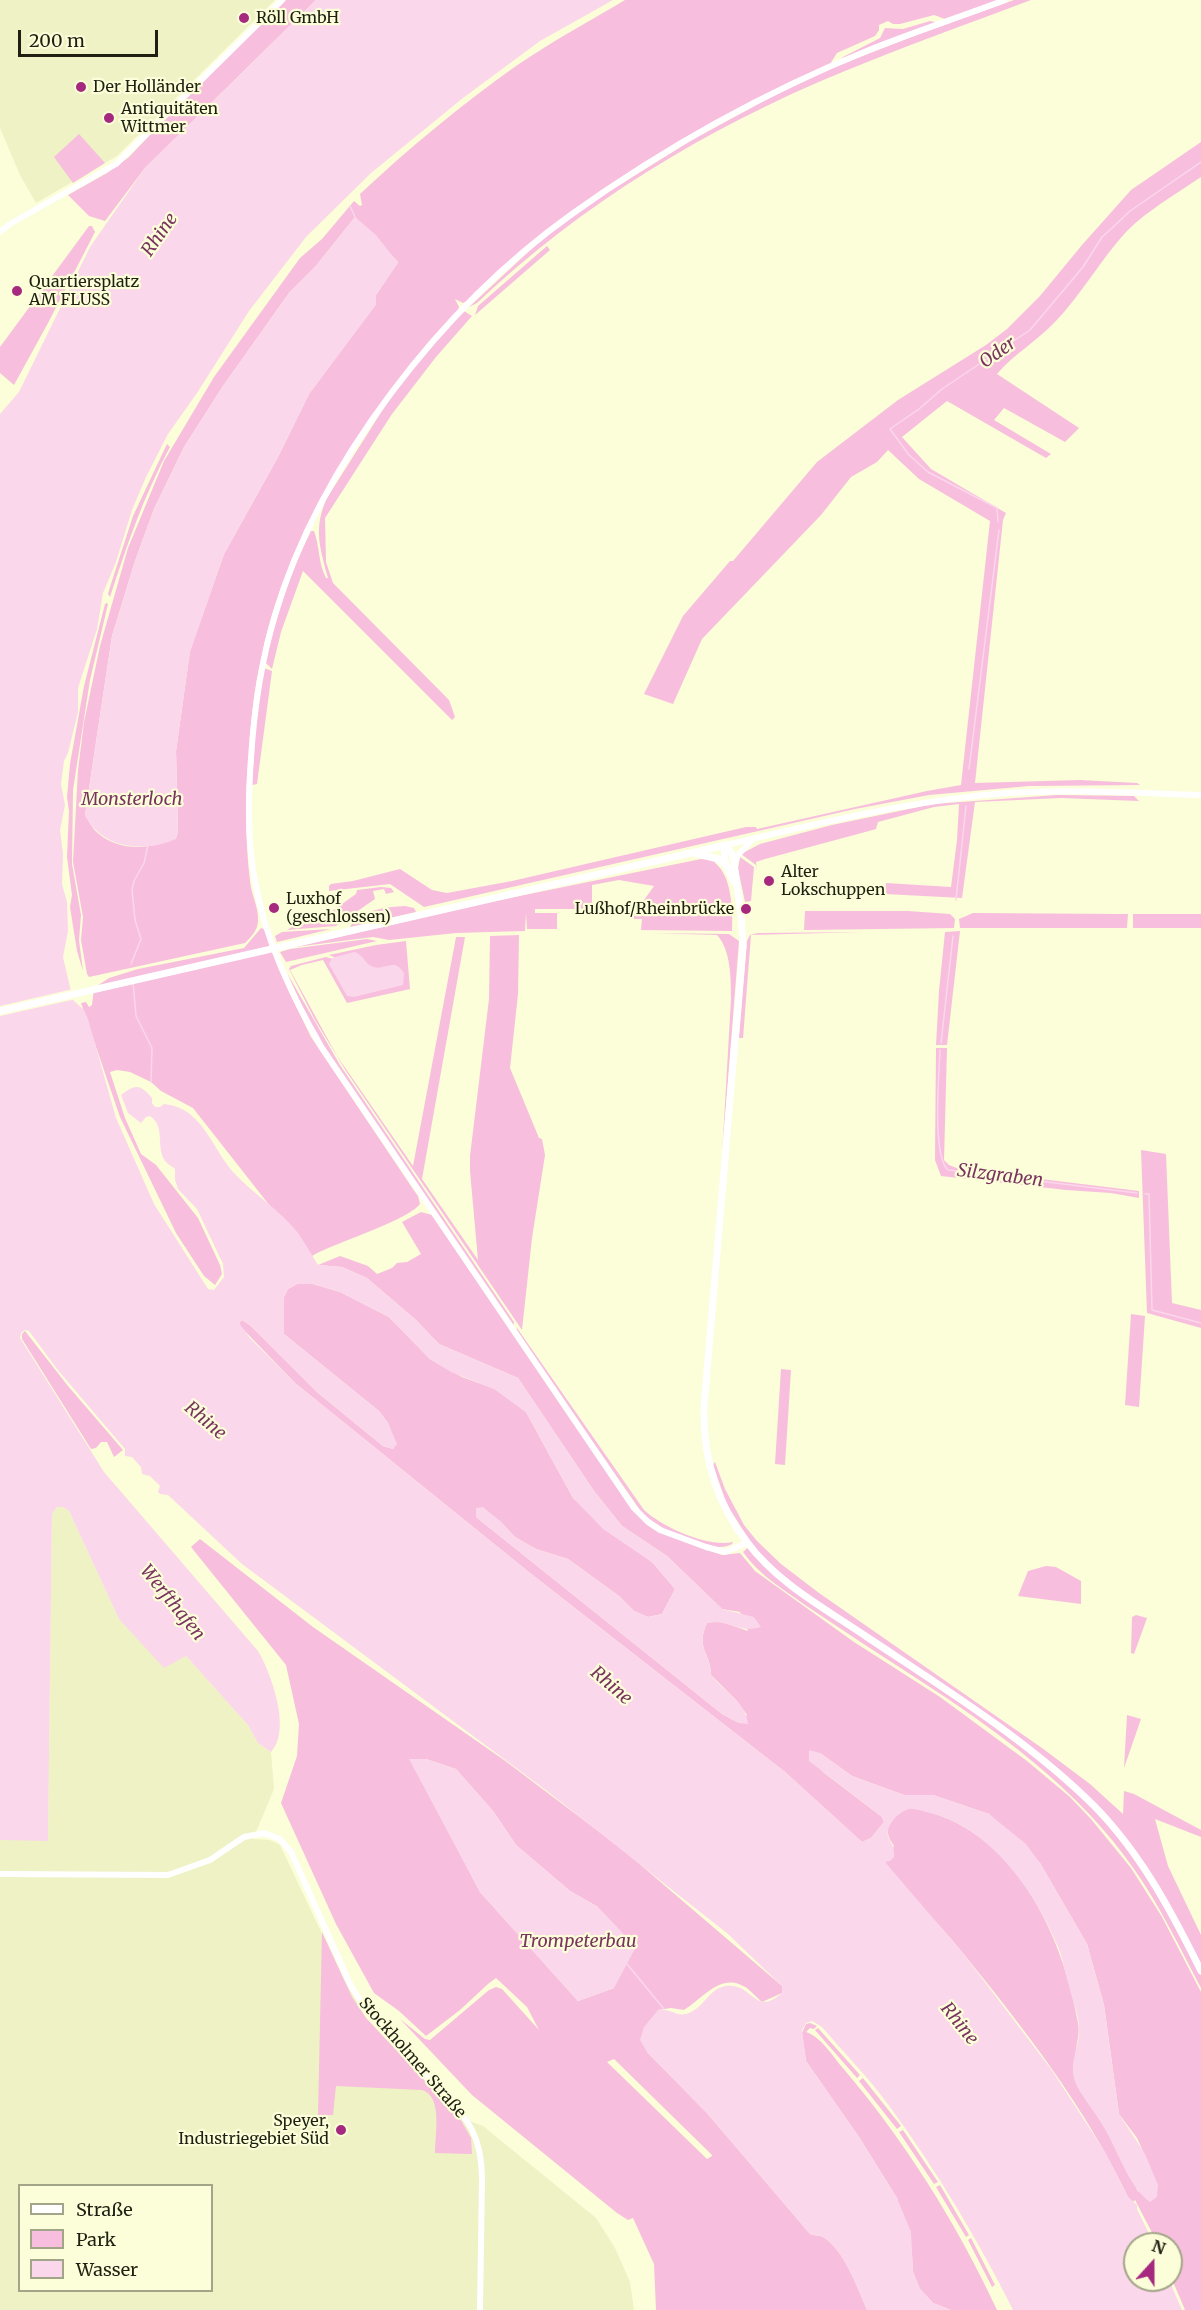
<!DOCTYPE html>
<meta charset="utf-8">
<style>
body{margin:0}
#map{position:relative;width:1201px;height:2310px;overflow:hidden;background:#fbfed8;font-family:Merriweather,serif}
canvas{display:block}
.legend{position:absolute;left:18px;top:2184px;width:195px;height:108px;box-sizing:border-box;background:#fbfed8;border:2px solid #a3a589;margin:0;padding:8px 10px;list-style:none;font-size:18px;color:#1f2012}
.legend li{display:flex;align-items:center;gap:12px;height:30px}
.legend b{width:30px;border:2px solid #a3a589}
.north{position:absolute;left:1123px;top:2232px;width:60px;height:60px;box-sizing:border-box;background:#fbfed8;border:2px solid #a3a589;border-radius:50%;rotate:21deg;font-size:16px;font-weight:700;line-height:24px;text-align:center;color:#1f2012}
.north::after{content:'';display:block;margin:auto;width:21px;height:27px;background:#a5297e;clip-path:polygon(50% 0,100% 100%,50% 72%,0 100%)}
.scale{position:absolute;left:18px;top:30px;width:140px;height:27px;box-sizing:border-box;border:3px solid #1f2012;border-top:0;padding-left:8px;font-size:18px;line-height:21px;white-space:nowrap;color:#1f2012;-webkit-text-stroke:4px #fbfed8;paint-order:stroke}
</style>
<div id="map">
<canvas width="1201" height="2310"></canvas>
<ul class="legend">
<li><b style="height:8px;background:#fff"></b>Straße</li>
<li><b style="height:16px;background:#f7bede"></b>Park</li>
<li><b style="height:16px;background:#fbd7eb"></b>Wasser</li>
</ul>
<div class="north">N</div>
<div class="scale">200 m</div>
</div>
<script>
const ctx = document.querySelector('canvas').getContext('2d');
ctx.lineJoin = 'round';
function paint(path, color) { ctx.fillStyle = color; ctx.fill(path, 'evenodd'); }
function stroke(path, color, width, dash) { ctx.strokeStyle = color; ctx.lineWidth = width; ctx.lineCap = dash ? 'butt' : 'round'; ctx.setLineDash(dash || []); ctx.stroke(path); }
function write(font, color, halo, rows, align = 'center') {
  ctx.font = font + ' Merriweather,serif'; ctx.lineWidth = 4.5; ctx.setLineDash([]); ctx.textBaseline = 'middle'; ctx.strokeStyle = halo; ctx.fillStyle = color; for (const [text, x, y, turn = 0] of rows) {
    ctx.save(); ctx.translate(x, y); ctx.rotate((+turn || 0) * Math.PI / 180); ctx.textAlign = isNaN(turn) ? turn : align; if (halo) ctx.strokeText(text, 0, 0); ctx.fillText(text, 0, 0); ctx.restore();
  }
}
const built = new Path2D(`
 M 0,0 L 275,0 L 117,156 L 36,203 L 20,175 L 0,128 Z
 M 57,1507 L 63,1507 L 69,1511 L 119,1619 L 186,1656 L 248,1725 L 258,1743 L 271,1752 L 274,1789 L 253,1839 L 270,1840 L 280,1845 L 342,1976 L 366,2018 L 459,2117 L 483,2126 L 596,2218 L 615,2248 L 630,2282 L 634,2310 L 0,2310 L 0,1840 L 48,1840 L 52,1514 ZM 20,2186 L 212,2186 L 212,2290 L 20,2290 Z`);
const green = new Path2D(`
 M 286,0 L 316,0 L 145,168 L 105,221 L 89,216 L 68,195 L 107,173 L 129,157 L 186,97 Z
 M 625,0 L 1000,0 L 945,19 L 934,15 L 900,24 L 893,24 L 888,21 L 879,25 L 879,30 L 875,36 L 837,53 L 830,64 L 633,170 L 600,191 L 554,224 L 468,301 L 463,303 L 455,299 L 459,307 L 458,311 C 369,404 289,528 262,655 C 254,687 251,720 249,754 C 245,795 245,839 250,881 C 251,894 259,908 258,921 C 258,930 251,937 245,943 L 89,977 L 87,974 L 81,940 L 83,917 L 73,862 L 78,770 L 84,722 L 100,646 L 128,548 L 164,461 L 214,377 L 300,258 L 322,239 L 354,201 L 360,206 L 362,205 L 360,194 C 409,148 461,105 516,66 C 551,42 588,22 625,0 ZM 355,217 L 398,262 L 376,295 L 375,305 L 309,394 L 278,457 L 224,554 L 190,651 L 176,751 L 178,832 L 176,838 C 153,849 120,852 99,834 C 93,830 89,821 85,815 L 112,636 L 135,561 L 154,509 L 184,447 L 223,386 L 289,293 L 315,267 Z
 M 1014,0 L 1031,0 C 967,24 903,47 840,73 C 707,128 581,204 477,303 L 469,307 L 539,242 L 589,204 L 692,140 L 775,95 L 832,68 L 919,34 Z
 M 930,21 L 939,23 L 839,61 L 843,57 L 880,38 L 885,28 L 903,29 Z
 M 79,134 L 105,163 L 73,183 L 54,157 Z
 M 1201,142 L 1201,177 C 1176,194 1148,210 1127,231 C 1100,260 1082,294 1055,322 C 1037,341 1014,354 997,374 L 1079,428 L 1065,442 L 1004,408 L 994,420 L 1051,454 L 1046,458 L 947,401 L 902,437 L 931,469 L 1006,513 L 1003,520 L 975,783 L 1080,780 L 1137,783 L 1140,785 L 1029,786 L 929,795 L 855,809 L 424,907 L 390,884 L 329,891 L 329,886 L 331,884 L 353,881 L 400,869 L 432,890 L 447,893 L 512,881 L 746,827 L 756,827 L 757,829 L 927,791 L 961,785 L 990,521 L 919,479 L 888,450 L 877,462 L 851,477 L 821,515 L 702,639 L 673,704 L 644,694 L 683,616 L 730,561 L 733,561 L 817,462 L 898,400 L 986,345 L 1007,329 L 1040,296 L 1082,245 L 1131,190 Z
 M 89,226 L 92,226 L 95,232 L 48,323 L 14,385 L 0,373 L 0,347 Z
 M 547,246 L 550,250 L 475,315 L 478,306 Z
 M 464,311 L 472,316 L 436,357 L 392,414 L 325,518 L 326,562 L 333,583 L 449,700 L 455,717 L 452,720 L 303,571 L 281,632 L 272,669 L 266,663 L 266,660 C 277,615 290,572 311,531 L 314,531 C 320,547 318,563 326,578 L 328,578 C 320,548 313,528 327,498 L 392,395 L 434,343 Z
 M 167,444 L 170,447 C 144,495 127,545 110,597 L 108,594 L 110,587 L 133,516 Z
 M 107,603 L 108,604 L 90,680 L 73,790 L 72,864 L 81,915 L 79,940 L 83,971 L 77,951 L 70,907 L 72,895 L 67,857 L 69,811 L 67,797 L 70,764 L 84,686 L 105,604 Z
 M 264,668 L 272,671 L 257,784 L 252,785 L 256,720 Z
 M 1057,795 L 1134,796 L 1139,801 L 1061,798 L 975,802 L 962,898 L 885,894 L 886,883 L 951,887 L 957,840 L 959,804 L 934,807 L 878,822 L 876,829 L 869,831 L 765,859 L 756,862 L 757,872 L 756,865 L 741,854 L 760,844 L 832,825 L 933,804 Z
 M 740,857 L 754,867 L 751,901 L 745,902 L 738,869 Z
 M 701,859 L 715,860 L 715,863 C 732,876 733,911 732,931 L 637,930 L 641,930 L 642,919 L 634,919 L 634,914 L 654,886 L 619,880 L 592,885 L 592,909 L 535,909 L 535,913 L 557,913 L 557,929 L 527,929 L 526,913 L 525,931 L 456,933 L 389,940 L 373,937 L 295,947 L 485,903 Z
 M 381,887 L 391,888 L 394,892 L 386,894 L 384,889 L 373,891 L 375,899 L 336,926 L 287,930 L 297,924 L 321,919 L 356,894 L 357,890 Z
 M 405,906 L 414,908 L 416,912 L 350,927 C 359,910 387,907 405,906 Z
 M 805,911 L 908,911 L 950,914 L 955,919 L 954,928 L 804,930 Z
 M 973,913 L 1120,914 L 1128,914 L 1127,928 L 960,928 L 959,919 Z
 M 1133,914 L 1201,914 L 1201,928 L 1133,928 Z
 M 261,928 L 264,929 L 291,996 L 311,1037 L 413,1189 L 418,1196 L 420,1204 C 407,1221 334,1243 312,1256 L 298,1234 L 270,1206 L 193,1108 L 161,1091 L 151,1082 L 130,1072 L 117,1070 L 110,1072 L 125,1118 L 141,1154 L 156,1165 L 198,1218 L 220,1265 L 222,1274 L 215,1285 L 204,1276 L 176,1233 L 120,1117 L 81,1003 L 86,1002 L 89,1007 L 92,1005 L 94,988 L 109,978 L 138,969 L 244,948 Z
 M 331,929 L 277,942 L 275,936 L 282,932 Z
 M 960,931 L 947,1045 L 936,1045 L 939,991 L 945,932 Z
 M 864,932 L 751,935 L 743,1038 L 739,1038 L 747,941 L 750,935 L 758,933 Z
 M 652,933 L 729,934 L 739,941 L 722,1156 L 731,999 C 731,979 731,950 717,935 Z
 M 519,935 L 518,994 L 510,1068 L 539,1138 L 542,1139 L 545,1155 L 532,1238 L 522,1330 L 346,1071 L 315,1020 L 289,969 L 291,966 L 326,957 L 336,960 L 336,958 L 329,955 L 376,945 L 406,941 L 410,989 L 347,1003 L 323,960 L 302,965 L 290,970 L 337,1056 L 413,1166 L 456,937 L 465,937 L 422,1179 L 478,1260 L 470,1171 L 470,1156 L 489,999 L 490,936 Z
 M 367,939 L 377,941 L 286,962 L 280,952 L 290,949 Z
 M 287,973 L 340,1065 L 514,1322 L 513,1328 L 333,1062 L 305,1013 Z
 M 936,1048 L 947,1048 L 944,1160 L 949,1165 L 959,1169 L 1139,1191 L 1139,1198 L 1111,1193 L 1066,1190 L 941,1176 L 935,1160 Z
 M 1141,1150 L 1166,1154 L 1172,1303 L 1201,1310 L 1201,1328 L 1147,1313 Z
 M 421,1212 L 432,1215 L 628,1503 L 663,1534 L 722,1555 L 740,1553 L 755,1571 L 854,1642 L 940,1697 L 1027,1761 L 1070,1797 L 1091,1819 L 1131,1868 L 1162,1917 L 1201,1992 L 1201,2310 L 1185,2310 L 1171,2277 L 1171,2244 L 1158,2244 L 1135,2200 L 1133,2202 L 1128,2197 C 1086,2108 1023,2027 962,1952 C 937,1921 907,1894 885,1862 L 894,1846 C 891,1841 887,1836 888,1829 C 890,1821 901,1809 910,1808 C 916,1808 927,1811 932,1813 C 1019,1839 1064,1941 1078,2023 C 1080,2032 1077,2041 1076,2050 C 1074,2059 1074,2073 1076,2081 C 1078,2090 1088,2100 1093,2108 C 1108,2133 1129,2165 1138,2192 L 1150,2167 L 1137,2138 L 1119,2114 L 1104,2005 L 1087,1944 L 1040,1863 L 989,1814 L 933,1795 L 904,1795 L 852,1776 L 820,1753 L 823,1772 L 882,1817 L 884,1822 L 871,1838 L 862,1842 L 785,1772 L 530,1573 L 295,1383 L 239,1325 L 241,1319 L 251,1326 L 318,1393 L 383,1446 L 393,1449 L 396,1444 L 388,1423 L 379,1411 L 284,1334 L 284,1297 L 288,1289 L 297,1284 L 313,1284 L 340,1292 L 389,1317 L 430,1359 L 462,1377 L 495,1389 L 526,1412 L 573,1498 L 653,1563 L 675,1589 L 662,1614 L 648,1617 L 634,1611 L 619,1596 L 568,1559 L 536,1549 L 515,1537 L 500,1521 L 476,1517 L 722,1714 L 739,1723 L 747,1715 L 737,1701 L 711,1675 C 711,1652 695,1649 707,1623 L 719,1621 L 748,1631 L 740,1612 L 722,1609 L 667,1556 L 622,1526 L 594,1491 L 518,1378 L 439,1344 L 416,1320 L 367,1278 L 342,1267 L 318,1265 L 340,1256 L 368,1266 L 377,1274 L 392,1268 L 397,1263 L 407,1262 L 421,1254 L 402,1222 Z
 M 1131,1314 L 1145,1316 L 1139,1407 L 1125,1405 Z
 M 517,1328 L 644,1510 C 662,1527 709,1548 733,1542 L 732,1544 C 711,1556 658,1528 642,1513 L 516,1331 Z
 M 25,1331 L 68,1386 L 123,1450 L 114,1457 L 107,1442 L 101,1442 L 96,1448 L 91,1449 L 22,1339 L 22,1334 Z
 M 781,1369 L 791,1370 L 785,1465 L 775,1464 Z
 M 715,1462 L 725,1489 L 744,1525 L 757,1541 L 781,1564 L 819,1593 L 1042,1748 L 1090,1784 L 1123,1814 L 1124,1791 L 1134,1794 L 1201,1830 L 1201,1837 L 1155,1819 L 1168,1866 L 1201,1935 L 1201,1988 C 1180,1948 1160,1906 1134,1869 C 1080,1790 995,1729 916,1678 C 879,1654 842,1630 805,1605 C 783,1589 759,1575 743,1552 L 752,1544 L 727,1505 L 713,1465 Z
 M 200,1539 L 313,1627 L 504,1760 L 622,1849 L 782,1986 L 782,1993 L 762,2002 C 757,1998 753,1993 748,1989 C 722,1970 704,1998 684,2010 L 671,2008 L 658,2010 L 647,2052 L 707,2113 L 810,2234 C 814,2236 820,2235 823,2237 C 844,2249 858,2289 867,2310 L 656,2310 L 654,2264 L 633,2218 L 628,2220 L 617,2213 L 472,2095 L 400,2019 L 425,2039 L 430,2040 L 489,1990 L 496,1987 L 502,1989 L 539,2030 L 527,2007 L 496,1978 L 488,1984 L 460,2010 L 426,2036 L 399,2011 L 374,1993 L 336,1924 L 281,1803 L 297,1756 L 299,1724 L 286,1665 L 191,1547 ZM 410,1759 L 426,1759 L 456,1769 L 493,1811 L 516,1845 L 570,1891 L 598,1907 L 614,1988 L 578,2001 L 480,1892 ZM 614,2059 L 712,2155 L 712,2156 L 707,2159 L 607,2062 Z
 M 1046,1566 L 1056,1567 L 1081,1581 L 1081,1604 L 1018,1596 L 1028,1571 Z
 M 1136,1615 L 1147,1618 L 1134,1654 L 1131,1653 L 1132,1617 Z
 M 1127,1715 L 1141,1719 L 1124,1768 Z
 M 322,1932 L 352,1997 L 366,2018 L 459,2117 L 471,2138 L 472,2154 L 435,2153 C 435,2135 443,2096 422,2090 L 336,2086 L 333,2115 L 318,2115 Z
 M 810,2023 L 817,2026 L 814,2029 L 810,2028 L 806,2032 C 821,2037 832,2055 842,2067 C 905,2141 956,2222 997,2310 L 951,2310 L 933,2303 L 920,2289 L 913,2272 L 912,2255 L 897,2198 L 859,2137 L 806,2061 L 802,2033 L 806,2024 Z
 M 818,2028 L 860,2075 L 857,2078 L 815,2030 Z
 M 863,2078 L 901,2126 L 897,2129 L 859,2081 Z
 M 903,2130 L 938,2182 L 934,2184 L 899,2132 Z
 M 940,2185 L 969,2235 L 966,2237 L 936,2187 Z
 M 971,2238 L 995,2285 L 992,2287 L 968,2240 Z`);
const water = new Path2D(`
 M 316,0 L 613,0 L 540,41 L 463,98 L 371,173 L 306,237 L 249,311 L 197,393 L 168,434 L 146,477 L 132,510 L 116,562 L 103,593 L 97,629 L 78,688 L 78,712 L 68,753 L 64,761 L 61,784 L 65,805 L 60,830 L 63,854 L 62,884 L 67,902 L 68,931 L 63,957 L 73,1000 L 84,1010 L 88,1019 L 116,1118 L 154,1204 L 208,1289 L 214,1290 L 224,1277 L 223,1264 L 197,1209 L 178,1189 L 175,1180 L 175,1169 C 173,1167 169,1165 167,1163 C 154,1150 167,1127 150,1116 L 146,1117 L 141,1123 L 128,1113 L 121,1095 C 135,1085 139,1083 152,1098 L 152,1103 L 155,1107 L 160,1107 L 164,1104 C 205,1108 212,1152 237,1176 C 256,1196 281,1211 298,1233 C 305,1243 311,1254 318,1265 L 342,1267 L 367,1278 L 416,1320 L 439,1344 L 518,1378 L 594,1491 L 622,1526 L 667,1556 L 722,1609 L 754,1617 L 761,1627 C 737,1634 730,1619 707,1623 C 695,1649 711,1652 711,1675 C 723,1691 746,1702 748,1724 L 739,1723 L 722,1714 L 476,1517 L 476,1508 L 483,1507 L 500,1521 L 515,1537 L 536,1549 L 568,1559 L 619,1596 L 634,1611 L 648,1617 L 662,1614 L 675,1589 L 653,1563 L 603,1529 L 573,1498 L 526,1412 L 494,1389 L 451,1372 L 430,1359 L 389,1317 L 340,1292 L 313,1284 L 297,1284 L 288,1289 L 284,1297 L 284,1334 L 379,1411 L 388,1423 L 397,1444 L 393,1449 L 383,1446 L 318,1393 L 251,1326 L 243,1320 L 239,1323 L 249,1337 L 295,1383 L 530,1573 L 785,1772 L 862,1842 L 871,1838 L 884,1822 L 882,1817 L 809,1761 L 809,1750 L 820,1753 L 852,1776 L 904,1795 L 933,1795 L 989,1814 L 1026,1844 L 1040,1863 L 1087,1944 L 1104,2005 L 1119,2114 L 1145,2154 L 1158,2185 L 1157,2197 L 1150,2202 C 1129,2188 1117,2148 1103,2126 C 1095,2112 1082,2097 1076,2084 C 1067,2063 1081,2046 1079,2026 C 1078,2013 1072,1999 1069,1986 C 1065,1973 1063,1959 1058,1947 C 1036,1892 988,1824 926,1812 C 921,1811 914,1808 909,1809 C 898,1812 886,1825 888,1836 C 891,1844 895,1847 894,1857 L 890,1861 L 885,1862 L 962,1952 L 1051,2069 L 1105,2152 L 1128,2197 L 1137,2205 L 1137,2209 L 1154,2244 L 1135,2244 L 1135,2280 L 1169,2280 L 1182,2310 L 1013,2310 C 978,2240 937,2171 890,2107 C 870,2079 845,2054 822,2027 L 812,2021 L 806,2023 L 802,2030 L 806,2061 L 859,2137 L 897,2198 L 911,2232 L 913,2272 L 920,2289 L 933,2303 L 951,2310 L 867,2310 C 858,2289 844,2249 823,2237 C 820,2235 814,2236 810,2234 L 707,2113 L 647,2052 L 640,2040 L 644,2027 L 658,2010 C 672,2008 677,2018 689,2013 C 707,2006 710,1984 732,1986 C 753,1987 756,2016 782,1993 L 782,1986 L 728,1934 L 547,1791 L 242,1564 L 168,1495 L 160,1494 L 158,1492 L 160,1486 L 150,1476 L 142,1474 L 141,1467 L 132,1457 L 125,1456 L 125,1449 L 57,1369 L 29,1331 L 25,1330 L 21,1333 L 20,1338 L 104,1472 L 258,1651 C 271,1673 292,1730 271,1752 L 258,1743 L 248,1725 L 186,1656 L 164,1668 L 119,1619 L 69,1511 L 63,1507 L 57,1507 L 52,1514 L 48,1841 L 0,1840 L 0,414 L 19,392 L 90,247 L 145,168 Z
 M 355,217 L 376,235 L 398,263 L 376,295 L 376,305 L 309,394 L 278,457 L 224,554 L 190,652 L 176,751 L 178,832 L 176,839 C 144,853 102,849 85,815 L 112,636 L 135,561 L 154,509 L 184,447 L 223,386 L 289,293 L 315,267 Z
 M 354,952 C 363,954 365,964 373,967 C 385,971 394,957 404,973 L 403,985 L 354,997 L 347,996 L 329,964 L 332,958 Z
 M 409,1759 L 426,1759 L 456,1769 L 493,1811 L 516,1845 L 570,1891 L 598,1907 L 636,1947 L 614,1988 L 578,2001 L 480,1892 Z`);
const pier = new Path2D(`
 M 73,989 L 76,999 L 0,1016 L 0,1006 Z`);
const stream = new Path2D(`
 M 350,206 L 355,217
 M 998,522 L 997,508 L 928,472 L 909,455 L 890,429 L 919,409 L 942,389 L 1030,330 L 1083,267 L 1102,237 L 1111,229 L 1130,211 L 1201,162
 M 969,769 L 999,530
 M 956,900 L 966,806
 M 131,964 L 141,939 L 135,920 L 132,890 L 134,881 L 144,863 L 148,845
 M 133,982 L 136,1016 L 152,1048 L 151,1082
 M 941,1043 L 953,936
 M 940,1050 C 939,1075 932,1156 948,1170 L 1137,1193
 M 1145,1194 L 1149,1194 L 1152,1310 L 1201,1323
 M 627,1964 L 664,2009`);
const secondary = new Path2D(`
 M 0,232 L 10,224 L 116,164 L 282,0
 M 726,845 C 816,824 904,802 996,794 C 1064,788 1133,793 1201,795
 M 734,864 L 738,855 L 753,839
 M 747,1543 L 725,1552 L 706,1547 L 660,1530 L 648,1522 L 634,1508 L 322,1048 C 292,996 265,940 255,881 C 247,841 248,798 251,758 C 254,710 261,662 275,615 C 320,463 443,306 572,214 C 663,149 765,92 869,50 C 914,32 960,17 1005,0
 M 0,1874 L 168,1875 L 210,1860 L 244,1837 L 264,1833 L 280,1839 L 291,1852 L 351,1986 C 373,2023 405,2053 434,2084 C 447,2099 463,2112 472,2130 C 480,2146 482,2162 482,2179 L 480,2310`);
const primary = new Path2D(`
 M 726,845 L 733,856 L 741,915 L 743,946 L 704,1407 C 703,1457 716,1503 747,1542 C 777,1583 826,1609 867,1637 C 942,1687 1021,1736 1086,1798 C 1137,1846 1171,1910 1201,1971
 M 726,845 C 721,857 728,871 734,882
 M 694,853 L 718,859 L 727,866
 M 0,1011 L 726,845`);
const markers = [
 [244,18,6,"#a5297e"],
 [81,87,6,"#a5297e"],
 [109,118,6,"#a5297e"],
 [17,291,6,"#a5297e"],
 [769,881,6,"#a5297e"],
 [274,908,6,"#a5297e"],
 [746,909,6,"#a5297e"],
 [341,2130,6,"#a5297e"]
];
const poiNames = [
 ["Röll GmbH",256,18],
 ["Der Holländer",93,87],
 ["Antiquitäten",121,109],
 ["Wittmer",121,127],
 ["Quartiersplatz",29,282],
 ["AM FLUSS",29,300],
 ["Alter",781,872],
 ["Lokschuppen",781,890],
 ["Luxhof",286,899],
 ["(geschlossen)",286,917],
 ["Lußhof/Rheinbrücke",734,909,"right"],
 ["Speyer,",329,2121,"right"],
 ["Industriegebiet Süd",329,2139,"right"]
];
const streetNames = [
 ["Stockholmer Straße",412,2058,49]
];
const waterNames = [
 ["Rhine",160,235,-55],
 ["Oder",998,353,-35],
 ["Monsterloch",132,800],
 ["Silzgraben",1000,1176,7],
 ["Rhine",205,1421,40],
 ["Werfthafen",172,1603,51],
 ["Rhine",611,1686,41],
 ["Trompeterbau",578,1942],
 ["Rhine",959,2024,51]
];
paint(built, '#eef2c5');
paint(green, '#f7bede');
paint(water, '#fbd7eb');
paint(pier, '#fbfed8');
stroke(stream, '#fbd7eb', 1.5);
stroke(secondary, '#fff', 6);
stroke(primary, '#fff', 7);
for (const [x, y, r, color] of markers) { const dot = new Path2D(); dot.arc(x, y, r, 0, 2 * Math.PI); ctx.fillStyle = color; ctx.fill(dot); stroke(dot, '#fbfed8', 2); }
write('16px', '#1f2012', '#fbfed8', poiNames, 'left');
write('16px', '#1f2012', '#fbfed8', streetNames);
write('italic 18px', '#78335f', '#fbfed8', waterNames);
</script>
